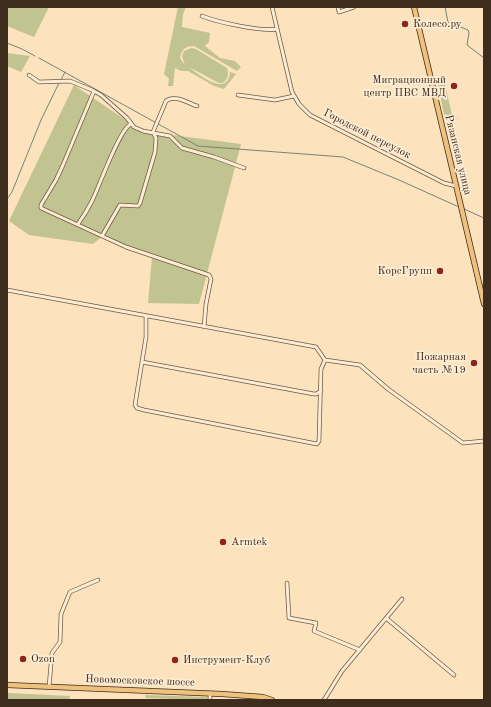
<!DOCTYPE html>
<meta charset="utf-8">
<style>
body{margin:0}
#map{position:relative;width:491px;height:707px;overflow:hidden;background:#fce2bd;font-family:"Old Standard TT",serif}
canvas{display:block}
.frame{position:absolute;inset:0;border:8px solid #3e2c1c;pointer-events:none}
</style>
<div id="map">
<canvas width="491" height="707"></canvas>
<div class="frame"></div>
</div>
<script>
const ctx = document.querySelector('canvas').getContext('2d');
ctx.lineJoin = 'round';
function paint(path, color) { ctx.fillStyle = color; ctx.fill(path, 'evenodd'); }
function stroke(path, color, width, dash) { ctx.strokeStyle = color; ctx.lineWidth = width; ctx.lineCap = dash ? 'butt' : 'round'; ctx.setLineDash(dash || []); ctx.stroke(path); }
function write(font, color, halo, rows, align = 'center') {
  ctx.font = font + ' "Old Standard TT",serif'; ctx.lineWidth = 3.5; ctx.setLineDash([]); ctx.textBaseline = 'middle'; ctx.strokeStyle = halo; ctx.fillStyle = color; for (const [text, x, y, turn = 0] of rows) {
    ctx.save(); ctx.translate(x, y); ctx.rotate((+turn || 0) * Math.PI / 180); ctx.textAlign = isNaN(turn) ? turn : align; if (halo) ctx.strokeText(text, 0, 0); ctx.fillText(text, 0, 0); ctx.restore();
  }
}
const green = new Path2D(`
 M 7,7 L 49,7 L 34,37 L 7,26 Z
 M 178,7 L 186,7 L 183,14 L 182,27 L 210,33 L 209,42 L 205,46 L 220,58 L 235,61 L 241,67 L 237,71 L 194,46 C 185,46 182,49 180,58 L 185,65 L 182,56 L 184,51 L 191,48 L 196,49 L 227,68 C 229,75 228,78 223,83 L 219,83 L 189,67 C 199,75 228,98 230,72 L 236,74 L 224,89 L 214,86 L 188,71 L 181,71 L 175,68 L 173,86 L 168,86 L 169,79 L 164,74 Z
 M 7,53 L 30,56 L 21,72 L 7,66 Z
 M 445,84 L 453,119 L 460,118 L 449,121 L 445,119 L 438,85 Z
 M 74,85 L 142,131 L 241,144 L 199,304 L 148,303 L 152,258 L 104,235 L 93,244 L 29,235 L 9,221 Z
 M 7,693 L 9,693 L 70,696 L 69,700 L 7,700 Z
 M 146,695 L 207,697 L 208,699 L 207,700 L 146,698 L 145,696 Z`);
const stream = new Path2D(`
 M 445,7 L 448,22 L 468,30 L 469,33 L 467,45 L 484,58
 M 7,43 L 22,49 L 35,56
 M 39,58 L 198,146 L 343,157 L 399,180 L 459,207
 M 61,80 L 65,72
 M 7,199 L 12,192 L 41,120 L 59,83
 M 464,209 L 484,218`);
const minor = new Path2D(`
 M 272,7 L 292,92 L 299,104 L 310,115 L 444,183 L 456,186
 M 338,7 L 339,12 L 354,7
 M 202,16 C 217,22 261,32 277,29
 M 29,75 L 39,82 L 70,81 L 92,90 L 101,95 L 127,118 L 134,127 L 143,131 L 170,136 L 182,148 L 214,157 L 244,168
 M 94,91 L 63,165 L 56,180 L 41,205 L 41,208 L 126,247 L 209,275 L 211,279 L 206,304 L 204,327
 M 238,95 L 275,100 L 294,96
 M 78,224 C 83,217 88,209 92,201 C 99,187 120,128 131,124
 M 102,236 L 120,205 L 138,206 L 140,203 L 155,152 L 156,138 L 153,132 L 166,101 C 174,94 188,103 197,106
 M 7,290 L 316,347 L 325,360 L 360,365 L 388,389 L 463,443 L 484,441
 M 146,316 L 146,337 L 135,405 L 137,408 L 144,410 L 317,444 L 319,441 L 321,369 L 325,360
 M 142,362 L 314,394 L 316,394 L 321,391
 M 287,583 L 289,618 L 316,623 L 314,631 L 360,650
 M 386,618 L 454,675
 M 49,687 L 52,653 L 60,642 L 61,614 L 70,592 L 98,580
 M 210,700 L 210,693
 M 324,700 L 342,671 L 402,599`);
const primary = new Path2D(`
 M 414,7 L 484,304
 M 7,685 L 222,694 L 263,697 L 272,700`);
const markers = [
 [405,24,4,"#8f2418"],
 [454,86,4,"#8f2418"],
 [440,271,4,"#8f2418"],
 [474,363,4,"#8f2418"],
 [223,542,4,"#8f2418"],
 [23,659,4,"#8f2418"],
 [175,660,4,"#8f2418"]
];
const poiNames = [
 ["Колесо.ру",413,24],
 ["Миграционный",446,80,"right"],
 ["центр ПВС МВД",446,93,"right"],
 ["КорсГрупп",432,271,"right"],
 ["Пожарная",466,357,"right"],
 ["часть №19",466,370,"right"],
 ["Armtek",231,542],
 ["Ozon",31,659],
 ["Инструмент-Клуб",183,660]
];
const streetNames = [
 ["Городской переулок",367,134,27],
 ["Рязанская улица",458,155,76],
 ["Новомосковское шоссе",140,681,2]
];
paint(green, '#c1c390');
stroke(stream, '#788474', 1);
stroke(minor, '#6e5a44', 4.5);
stroke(primary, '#3e2c1c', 6);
stroke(minor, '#fdecd4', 3);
stroke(primary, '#eec17e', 4.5);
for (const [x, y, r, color] of markers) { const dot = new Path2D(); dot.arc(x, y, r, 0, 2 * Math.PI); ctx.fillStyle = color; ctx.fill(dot); stroke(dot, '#fdecd4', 1.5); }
write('11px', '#3e2c1c', '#fdecd4', poiNames, 'left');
write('11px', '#3e2c1c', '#fdecd4', streetNames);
</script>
